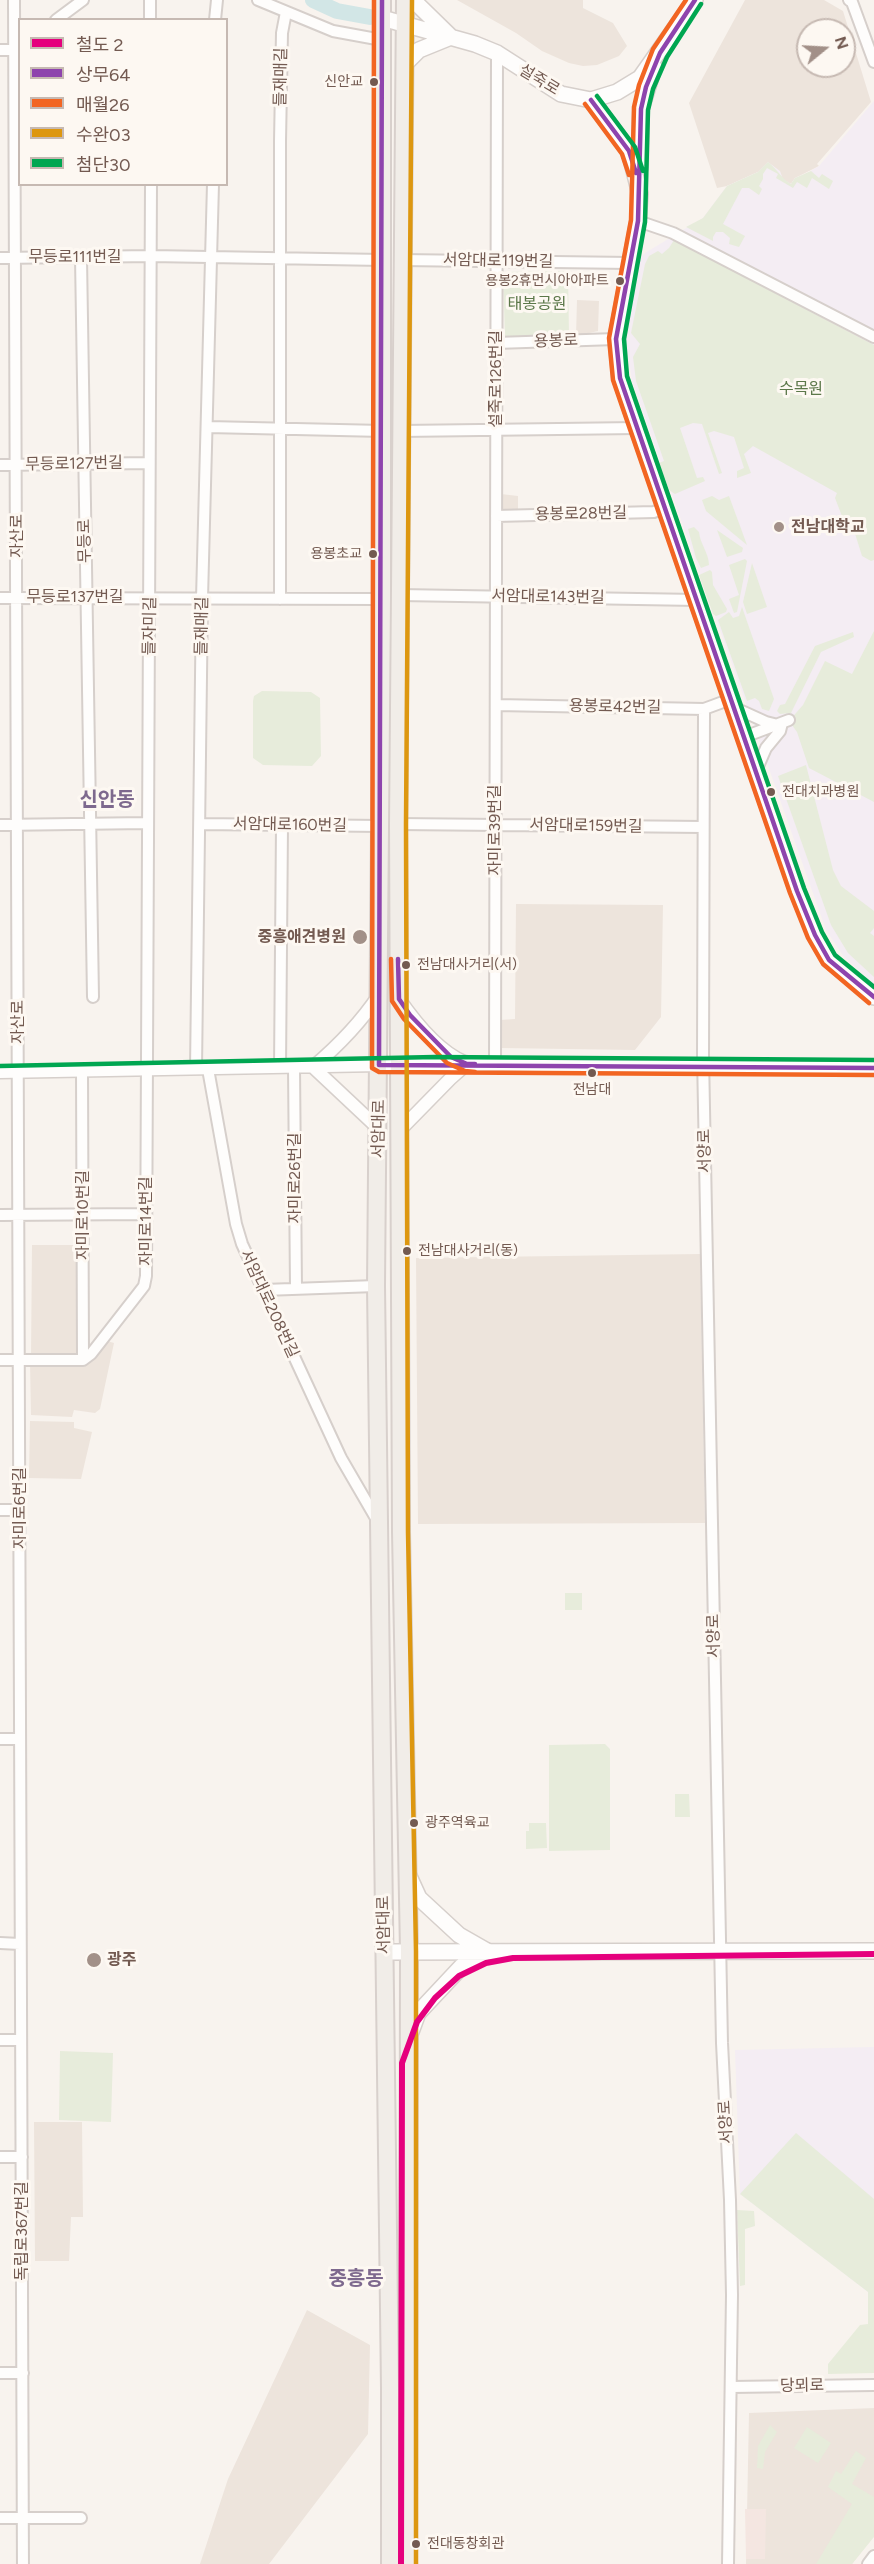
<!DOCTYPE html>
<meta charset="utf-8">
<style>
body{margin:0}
#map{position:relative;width:874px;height:2564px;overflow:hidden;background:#f8f3ee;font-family:Figtree,"Noto Sans KR",sans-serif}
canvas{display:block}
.legend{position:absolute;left:18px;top:18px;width:210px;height:168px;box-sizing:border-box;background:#fdf8f2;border:2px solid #c6b9b2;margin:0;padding:8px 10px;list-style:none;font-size:18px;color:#735a51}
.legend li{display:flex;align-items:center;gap:12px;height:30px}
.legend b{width:30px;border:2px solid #c6b9b2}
.north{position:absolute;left:796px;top:18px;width:60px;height:60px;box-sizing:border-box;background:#fdf8f2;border:2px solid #c6b9b2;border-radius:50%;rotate:72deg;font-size:16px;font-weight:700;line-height:24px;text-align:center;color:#735a51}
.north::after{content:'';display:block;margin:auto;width:21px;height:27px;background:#a29088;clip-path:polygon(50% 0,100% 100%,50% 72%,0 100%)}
</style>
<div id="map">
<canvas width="874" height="2564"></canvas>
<ul class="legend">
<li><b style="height:8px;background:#e5007d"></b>철도 2</li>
<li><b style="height:8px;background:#8e44ad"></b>상무64</li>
<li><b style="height:8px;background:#f26522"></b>매월26</li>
<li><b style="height:8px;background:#dd9710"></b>수완03</li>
<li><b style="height:8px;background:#00a651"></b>첨단30</li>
</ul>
<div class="north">N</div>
</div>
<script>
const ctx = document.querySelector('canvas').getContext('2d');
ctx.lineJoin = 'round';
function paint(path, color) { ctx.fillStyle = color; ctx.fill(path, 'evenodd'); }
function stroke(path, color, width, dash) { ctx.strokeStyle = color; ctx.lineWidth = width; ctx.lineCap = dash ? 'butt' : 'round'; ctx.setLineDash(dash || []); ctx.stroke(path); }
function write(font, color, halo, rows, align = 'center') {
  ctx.font = font + ' Figtree,"Noto Sans KR",sans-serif'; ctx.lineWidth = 6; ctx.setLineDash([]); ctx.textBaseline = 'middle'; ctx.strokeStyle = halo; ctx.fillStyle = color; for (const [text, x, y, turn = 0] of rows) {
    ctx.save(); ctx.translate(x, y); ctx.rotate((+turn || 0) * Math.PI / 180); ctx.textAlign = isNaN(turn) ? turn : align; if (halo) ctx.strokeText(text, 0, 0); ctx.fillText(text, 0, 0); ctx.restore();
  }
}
const residential = new Path2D(`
 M 457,0 L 583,0 L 583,8 L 613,23 L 627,46 L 619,56 L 597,65 L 583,66 L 569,63 L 542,51 L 516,33 Z
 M 745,0 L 824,0 L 843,11 L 871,102 L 817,164 L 819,166 L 795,178 L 791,184 L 758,172 L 727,186 L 717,188 L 689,103 ZM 808,30 L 844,30 L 844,66 L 808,66 Z
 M 577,300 L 599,301 L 598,331 L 576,336 Z
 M 501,494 L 518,496 L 518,509 L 503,512 Z
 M 516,904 L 663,905 L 661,1017 L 635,1050 L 501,1048 L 500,1020 L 515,1019 Z
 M 32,1245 L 79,1245 L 79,1357 L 31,1357 Z
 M 700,1254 L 705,1523 L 418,1524 L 416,1258 Z
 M 107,1341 L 114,1343 L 100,1409 L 95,1413 L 74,1410 L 72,1417 L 31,1415 L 30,1362 L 87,1363 Z
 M 30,1421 L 74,1422 L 74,1428 L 92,1432 L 81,1479 L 29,1478 Z
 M 34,2122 L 82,2122 L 83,2217 L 71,2217 L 69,2261 L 35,2261 Z
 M 307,2310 L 370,2345 L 368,2434 L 269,2564 L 200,2564 L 228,2479 Z
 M 874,2408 L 874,2536 L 852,2564 L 746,2564 L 749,2413 Z`);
const commercial = new Path2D(`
 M 745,2509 L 766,2509 L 765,2559 L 746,2559 Z`);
const education = new Path2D(`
 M 874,101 L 874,984 L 844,957 L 826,930 L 632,381 L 626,341 L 634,291 L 641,257 L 645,253 L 703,218 L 727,186 L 758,172 L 768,162 L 780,171 L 783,179 L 791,184 L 795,178 L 807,173 L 819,166 Z
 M 874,2047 L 874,2285 L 868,2292 L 740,2194 L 735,2050 Z`);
const green = new Path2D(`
 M 768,162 C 778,170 781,178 791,184 L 795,178 L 811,171 L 819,178 L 822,174 L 833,181 L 829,189 L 812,178 L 807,188 L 797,182 L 793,188 L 776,178 L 778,174 L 767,168 L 763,174 L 763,179 L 759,186 L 762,189 L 759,195 L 749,188 L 742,188 L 723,224 L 745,236 L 739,247 L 729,244 L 730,238 L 723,232 L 716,232 L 713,237 L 713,241 L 686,227 L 703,218 L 727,186 L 758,172 Z
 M 674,240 L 874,345 L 874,560 L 871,561 L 862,556 L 852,524 L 845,524 L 835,498 L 837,493 L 753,446 L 744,454 L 751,473 L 737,478 L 737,471 L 744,468 L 734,437 L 714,431 L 708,433 L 722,473 L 719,474 L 702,424 L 693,423 L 680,428 L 697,478 L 703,477 L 705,481 L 675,494 L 669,490 L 659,463 L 664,461 L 636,381 L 633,357 L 640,344 L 631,333 L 645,264 L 649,256 L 658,251 L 662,254 L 669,248 Z
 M 568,271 L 569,336 L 505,338 L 503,272 Z
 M 712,496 L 719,500 L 729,496 L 747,545 L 706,511 L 702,500 Z
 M 694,527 L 699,532 C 700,544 709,553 709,565 L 701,568 L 696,558 L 688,529 Z
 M 717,530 L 743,548 L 742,552 L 727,557 Z
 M 745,559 L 747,561 L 737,612 L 734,613 L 729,599 L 739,595 L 729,565 Z
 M 752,563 L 767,607 L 747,614 L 743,602 Z
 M 710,570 L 712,572 L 713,585 L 727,609 L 726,612 L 716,616 L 713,614 L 699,575 Z
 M 742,607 L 774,699 L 769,711 L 762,709 L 759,701 L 755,698 L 747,701 L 718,620 L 729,612 L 733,618 L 739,616 Z
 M 874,631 L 874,802 L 809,768 L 797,732 L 789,721 L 803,705 L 825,661 L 852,674 Z
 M 853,632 L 854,637 L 821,652 L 791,713 L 780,714 L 777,711 L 780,705 L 785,704 L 815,646 Z
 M 262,691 L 311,692 L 320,698 L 321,756 L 312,766 L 263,765 L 253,758 L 253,701 L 254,696 Z
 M 806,765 L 833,870 L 841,886 L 874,911 L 874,928 L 870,933 L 874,936 L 874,977 L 848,953 L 831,925 L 778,776 Z
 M 565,1593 L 582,1593 L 582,1610 L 565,1610 Z
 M 605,1744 L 610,1749 L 610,1850 L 549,1851 L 549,1745 Z
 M 675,1794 L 689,1794 L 690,1817 L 675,1817 Z
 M 529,1823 L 546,1823 L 547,1848 L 526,1849 L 526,1831 L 529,1831 Z
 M 60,2051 L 113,2053 L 111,2122 L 59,2120 Z
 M 796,2133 L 874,2199 L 874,2373 L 828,2374 L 828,2364 L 860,2325 L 868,2324 L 868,2292 L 740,2194 Z
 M 737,2210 L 754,2211 L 755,2226 L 745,2229 L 745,2285 L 740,2286 Z
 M 770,2425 L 777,2432 L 765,2452 L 763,2469 L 757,2468 L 758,2446 Z
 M 807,2427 L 831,2443 L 818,2463 L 794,2448 Z
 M 856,2451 L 866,2458 L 852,2484 L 874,2497 L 874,2537 L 852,2564 L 816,2564 L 852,2504 L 828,2487 L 836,2471 L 841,2474 Z`);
const river = new Path2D(`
 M 313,0 L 337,11 L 370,17`);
const minor = new Path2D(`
 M 14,0 L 23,2564
 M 150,0 L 150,20
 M 258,0 L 333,31 L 382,40
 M 849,0 L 852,2 L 874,62
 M 56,20 L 83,0
 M 215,20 L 217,0
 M 0,50 L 13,50 L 19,46
 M 638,221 L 673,233 L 874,337
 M 0,258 L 151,256 L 383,260
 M 81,258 L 93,997
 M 402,260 L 630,263
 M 496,343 L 616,339
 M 208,427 L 383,431
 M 401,431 L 637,428
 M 0,465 L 149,463
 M 496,516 L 654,512 L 666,507
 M 400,595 L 697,600
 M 0,598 L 382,599
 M 280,599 L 280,141 L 282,33 L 286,12
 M 497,705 L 704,709 L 731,699
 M 733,707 L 766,722 L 778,725
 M 704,709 L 703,1056 L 722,2043 L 730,2200 L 732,2295 L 728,2564
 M 744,737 L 789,720
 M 756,771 L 766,748 L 780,731 L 782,723
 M 200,824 L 381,826
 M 398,824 L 703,827
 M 0,825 L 146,823
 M 495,1064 L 497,53
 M 280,1067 L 282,826
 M 294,1067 L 296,1289
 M 196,1068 L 202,598 L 213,184
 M 208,1069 L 236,1224 L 242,1244 L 341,1458 L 377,1520
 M 82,1070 L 83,1360
 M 0,1215 L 145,1214
 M 264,1290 L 376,1286
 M 0,1360 L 83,1360 L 91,1354 L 144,1286 L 146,1276 L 151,184
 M 0,1510 L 20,1510
 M 0,1739 L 20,1739
 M 0,1943 L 20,1944
 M 0,2040 L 21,2040
 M 0,2157 L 22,2157
 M 0,2373 L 23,2373
 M 731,2387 L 874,2385
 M 0,2518 L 81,2518
 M 868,2564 L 874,2556`);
const tertiary = new Path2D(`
 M 399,999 C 415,1022 438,1051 464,1062
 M 313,1067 C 339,1045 361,1022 379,995
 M 313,1067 L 379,1129
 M 0,1072 L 435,1064 L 874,1068
 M 400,1130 L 450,1079 L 467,1064`);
const secondary = new Path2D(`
 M 382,18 L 475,44 L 497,53 L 561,94 L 591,100 L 617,92 L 640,78 L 695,0
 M 405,64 L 419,50 L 451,37 L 413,0
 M 591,100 L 629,151 L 640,194 L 638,221 L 616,339 L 620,378 L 797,891 L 815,935 L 829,960 L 874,997
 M 640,167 L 641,109 L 654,67
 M 408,1874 L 419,1898 L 459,1935 L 487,1951
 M 384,1952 L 874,1951
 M 411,2032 L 418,2013 L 462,1966 L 485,1953`);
const primary = new Path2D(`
 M 382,0 L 382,599 L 376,1286 L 390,2388 L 390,2564
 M 405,0 L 398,824 L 401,1532 L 409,1951 L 408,2564`);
const bus1 = new Path2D(`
 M 382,0 L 379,1065 L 874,1068
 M 695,0 L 660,53 L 646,87 L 641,109 L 638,221 L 616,339 L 620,378 L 797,891 L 815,935 L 829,960 L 874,997
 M 591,100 L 629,151 L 636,173
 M 398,959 L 399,999 L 410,1015 L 451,1057 L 467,1064 L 475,1064`);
const bus2 = new Path2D(`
 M 374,0 L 372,1068 L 379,1072 L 874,1075
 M 686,0 L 653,49 L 639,85 L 634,107 L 631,220 L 609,338 L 613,380 L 790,893 L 808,938 L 823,964 L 869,1003
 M 585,104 L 622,154 L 629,175
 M 391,959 L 392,1001 L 404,1019 L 447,1063 L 465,1071 L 475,1072`);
const bus3 = new Path2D(`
 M 412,0 L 406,824 L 408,1532 L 416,1951 L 416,2564`);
const bus4 = new Path2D(`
 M 701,4 L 667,57 L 653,89 L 648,110 L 645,222 L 624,339 L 627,376 L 804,888 L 822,932 L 835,955 L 874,987
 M 597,96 L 635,147 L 643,171
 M 0,1066 L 435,1057 L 874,1060`);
const rail1 = new Path2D(`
 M 401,2564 L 402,2063 L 417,2022 L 435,1998 L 459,1976 L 486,1963 L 513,1958 L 874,1954`);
const markers = [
 [374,82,5,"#735a51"],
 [620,281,5,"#735a51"],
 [779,527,6,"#a29088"],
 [373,554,5,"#735a51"],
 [771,792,5,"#735a51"],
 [360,937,8,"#a29088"],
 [406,965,5,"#735a51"],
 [592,1073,5,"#735a51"],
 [407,1251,5,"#735a51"],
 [414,1823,5,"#735a51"],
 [94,1960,8,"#a29088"],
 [416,2544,5,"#735a51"]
];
const busNames = [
 ["신안교",363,82,"right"],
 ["용봉2휴먼시아아파트",609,281,"right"],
 ["용봉초교",362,554,"right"],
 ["전대치과병원",782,792],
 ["전남대사거리(서)",417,965],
 ["전남대",592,1090,"center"],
 ["전남대사거리(동)",418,1251],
 ["광주역육교",425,1823],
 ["전대동창회관",427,2544]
];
const streetNames = [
 ["들재매길",281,77,-89],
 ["설죽로",539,80,31],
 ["무등로111번길",75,257],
 ["서암대로119번길",498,261,1],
 ["용봉로",556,341,-2],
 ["설죽로126번길",496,379,-90],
 ["무등로127번길",74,464,-1],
 ["용봉로28번길",581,514,-1],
 ["자산로",17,536,-90],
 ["무등로",85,541,-91],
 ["무등로137번길",75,597],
 ["서암대로143번길",548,597,1],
 ["들자미길",150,626,-89],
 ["들재매길",202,626,-89],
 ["용봉로42번길",615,707,1],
 ["서암대로160번길",290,825,1],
 ["서암대로159번길",586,826,1],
 ["자미로39번길",495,830,-90],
 ["자산로",18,1022,-90],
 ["서암대로",379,1129,-89],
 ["서양로",705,1151,-91],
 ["자미로26번길",295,1178,-90],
 ["자미로10번길",83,1215,-90],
 ["자미로14번길",146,1221,-90],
 ["서암대로208번길",269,1304,65],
 ["자미로6번길",20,1508,-90],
 ["서양로",714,1636,-91],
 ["서암대로",384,1925,-91],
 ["서양로",726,2122,-93],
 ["독립로367번길",22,2231,-90],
 ["당뫼로",802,2386,-1]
];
const parkNames = [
 ["태봉공원",537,304],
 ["수목원",801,389]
];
const poiNames = [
 ["전남대학교",791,527],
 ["중흥애견병원",346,937,"right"],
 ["광주",107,1960]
];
const quarterNames = [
 ["신안동",107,800],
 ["중흥동",356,2279]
];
paint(residential, '#ede4dc');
paint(commercial, '#f4e6e1');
paint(education, '#f4edf3');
paint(green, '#e7ecdb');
stroke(river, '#d2e6e6', 16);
stroke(minor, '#d6cfcb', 14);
stroke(tertiary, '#d6cfcb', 15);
stroke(secondary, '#d6cfcb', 18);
stroke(primary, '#d8d0cc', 20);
stroke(minor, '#fefdfc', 10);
stroke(tertiary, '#fefdfc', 12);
stroke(secondary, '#fefdfc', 15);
stroke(primary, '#f1ede8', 16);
stroke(bus1, '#8e44ad', 4.5);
stroke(bus2, '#f26522', 4.5);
stroke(bus3, '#dd9710', 4.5);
stroke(bus4, '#00a651', 4.5);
stroke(rail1, '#e5007d', 6);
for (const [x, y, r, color] of markers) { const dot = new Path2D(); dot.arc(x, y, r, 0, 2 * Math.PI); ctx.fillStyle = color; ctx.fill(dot); stroke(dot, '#fdf8f2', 2); }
write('14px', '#735a51', '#fdf8f2', busNames, 'left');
write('16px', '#735a51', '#fdf8f2', streetNames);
write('16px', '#5c784a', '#fdf8f2', parkNames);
write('bold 16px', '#735a51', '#fdf8f2', poiNames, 'left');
write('bold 20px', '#7e698e', '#fdf8f2', quarterNames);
</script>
